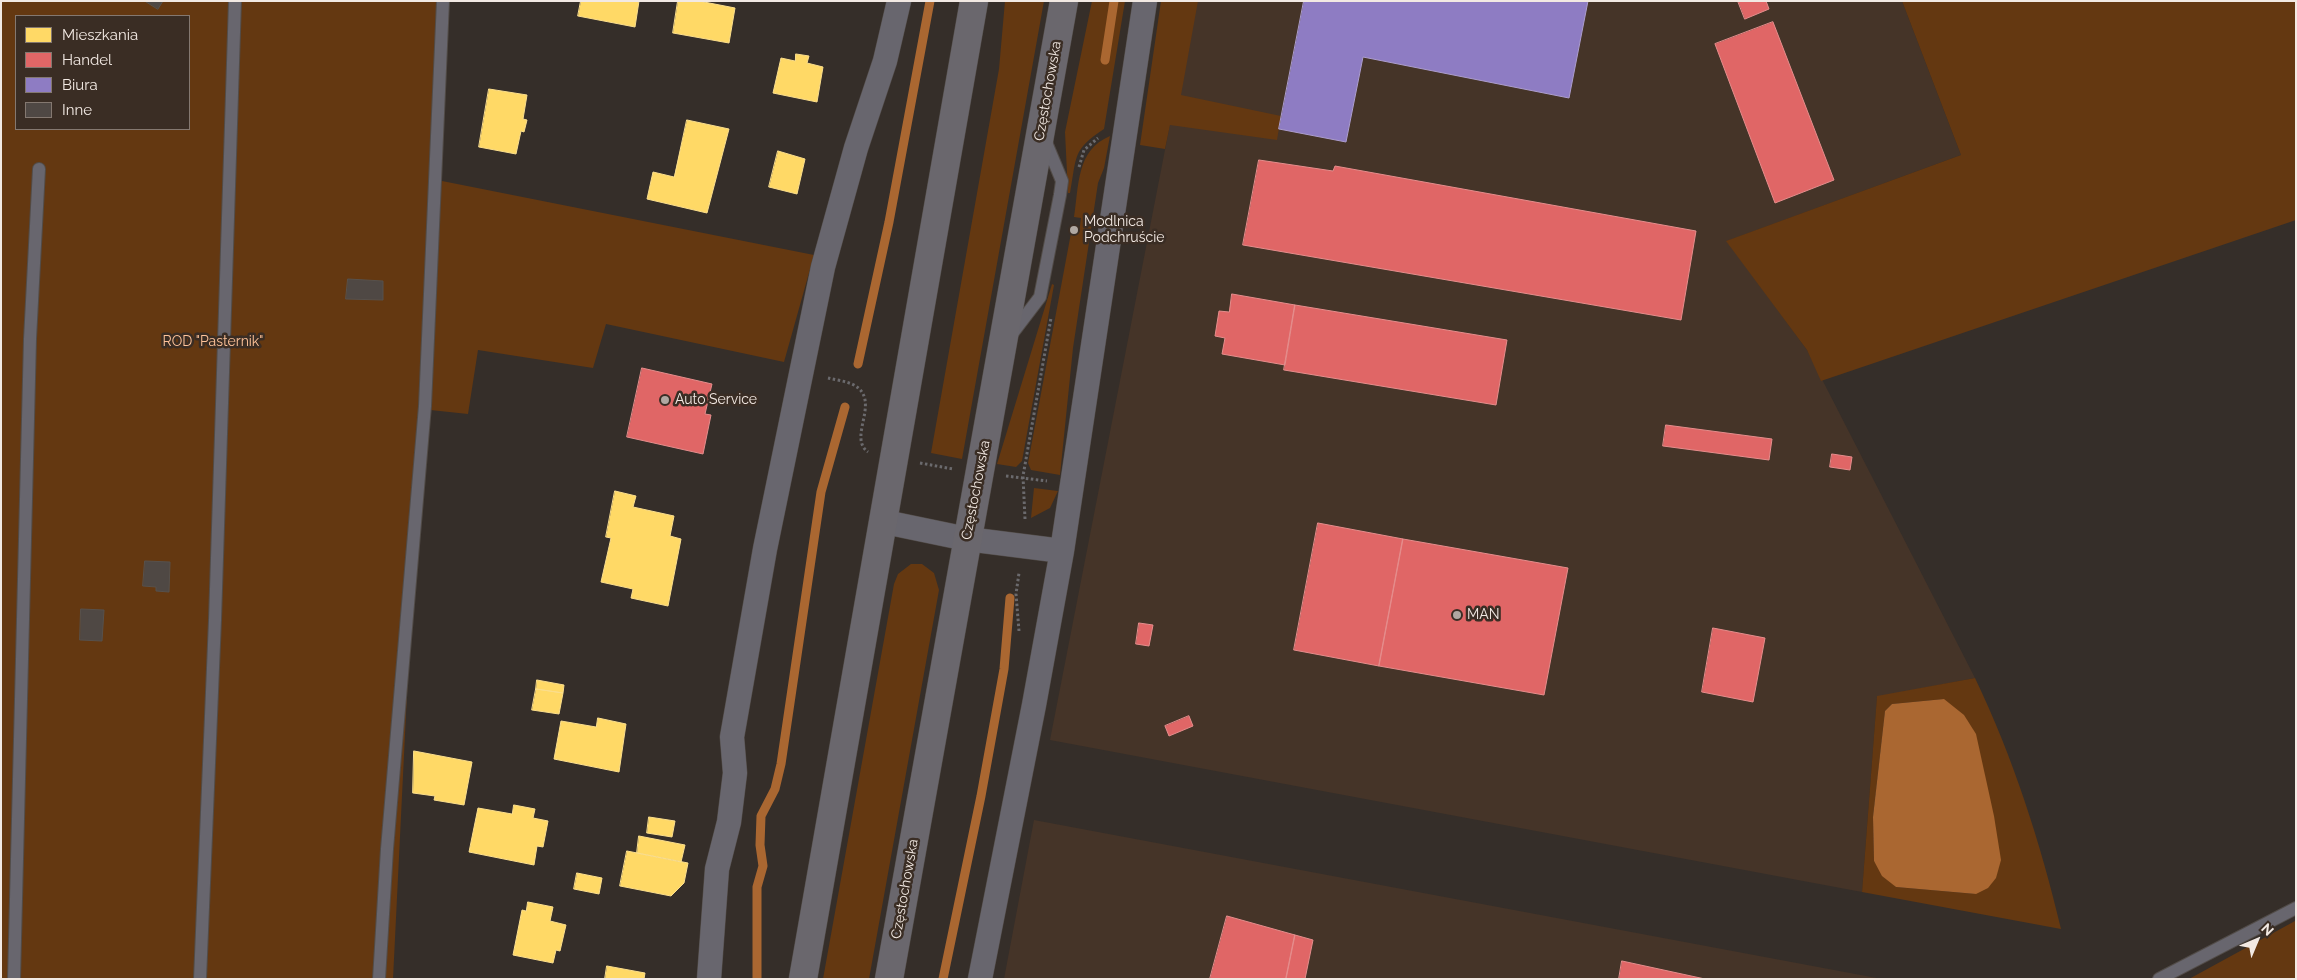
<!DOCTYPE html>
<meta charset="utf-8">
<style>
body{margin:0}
#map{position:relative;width:2297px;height:980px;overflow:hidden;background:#352e29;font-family:Raleway,sans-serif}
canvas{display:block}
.frame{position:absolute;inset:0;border:2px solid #f2e9e3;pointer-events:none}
.legend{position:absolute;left:15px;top:15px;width:175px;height:115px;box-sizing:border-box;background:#3a2d24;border:1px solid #847870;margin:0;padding:6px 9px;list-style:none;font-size:15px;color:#f2e9e3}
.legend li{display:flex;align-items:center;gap:10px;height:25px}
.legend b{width:25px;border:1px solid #847870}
.north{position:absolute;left:2232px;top:915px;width:50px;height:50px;-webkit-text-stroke:4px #3a2d24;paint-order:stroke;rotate:45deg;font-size:14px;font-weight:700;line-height:20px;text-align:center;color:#f2e9e3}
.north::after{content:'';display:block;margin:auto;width:18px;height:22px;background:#f2e9e3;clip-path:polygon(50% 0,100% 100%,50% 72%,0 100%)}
</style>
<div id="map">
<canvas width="2297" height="980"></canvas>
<div class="frame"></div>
<ul class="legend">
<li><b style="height:14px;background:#ffd966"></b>Mieszkania</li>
<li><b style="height:14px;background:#e06666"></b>Handel</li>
<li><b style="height:14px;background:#8e7cc3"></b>Biura</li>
<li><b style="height:14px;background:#4f4844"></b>Inne</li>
</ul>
<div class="north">N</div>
</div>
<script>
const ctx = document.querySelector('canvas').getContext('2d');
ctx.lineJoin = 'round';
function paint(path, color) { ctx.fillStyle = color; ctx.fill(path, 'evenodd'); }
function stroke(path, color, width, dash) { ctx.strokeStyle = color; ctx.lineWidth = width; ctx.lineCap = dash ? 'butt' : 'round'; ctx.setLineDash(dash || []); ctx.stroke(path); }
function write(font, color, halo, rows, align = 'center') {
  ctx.font = font + ' Raleway,sans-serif'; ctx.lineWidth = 5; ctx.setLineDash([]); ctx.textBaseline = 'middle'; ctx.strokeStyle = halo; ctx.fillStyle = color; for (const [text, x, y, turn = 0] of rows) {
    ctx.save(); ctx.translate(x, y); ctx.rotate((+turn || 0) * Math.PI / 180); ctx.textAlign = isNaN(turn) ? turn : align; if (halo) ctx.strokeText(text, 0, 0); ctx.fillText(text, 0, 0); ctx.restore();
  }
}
const built = new Path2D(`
 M 1194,1 L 1902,1 L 1961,155 L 1727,241 L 1807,350 L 1975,678 L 1877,697 L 1862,892 L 1050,740 Z
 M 1034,820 L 1882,979 L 1004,979 Z`);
const green = new Path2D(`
 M 1,1 L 441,1 L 432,179 L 814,255 L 784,362 L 606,324 L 593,368 L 478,350 L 468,414 L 421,409 L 393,979 L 1,979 ZM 16,16 L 189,16 L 189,129 L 16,129 Z
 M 1005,1 L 1044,1 L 962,459 L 931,453 L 999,69 Z
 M 1092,1 L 1125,1 L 1104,129 C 1072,150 1077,156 1070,193 L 1068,193 L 1065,132 Z
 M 1161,1 L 1198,1 L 1181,95 L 1281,116 L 1277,140 L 1170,125 L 1165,149 L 1140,145 Z
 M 1902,1 L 2296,1 L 2296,220 L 1821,381 L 1807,350 L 1726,241 L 1961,155 Z
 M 1110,136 L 1104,168 L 1098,183 L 1073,348 L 1060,475 L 1031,470 L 1028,463 L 1071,233 L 1079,233 L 1081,218 L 1074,217 C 1079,186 1076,150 1110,136 Z
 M 1052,284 L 1054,285 L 1022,461 L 1016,467 L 997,464 Z
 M 1034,488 L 1058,491 L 1050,508 L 1031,518 Z
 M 911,564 L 922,564 L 934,573 L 939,590 L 869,979 L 823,979 L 894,584 L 898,574 Z
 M 1975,678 C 2013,757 2041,844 2061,929 L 1862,892 L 1877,696 ZM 1944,699 L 1976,894 L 1896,887 L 1874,861 L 1873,817 L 1885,711 L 1892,704 Z
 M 2295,921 L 2296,979 L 2189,979 Z`);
const water = new Path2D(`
 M 1944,699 L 1964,715 L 1976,734 L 1994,816 L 2001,860 L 1996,878 L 1988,888 L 1976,894 L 1896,887 L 1882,876 L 1874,861 L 1873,817 L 1885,711 L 1892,704 Z`);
const homes = new Path2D(`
 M 581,1 L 639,1 L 635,27 L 578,16 Z
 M 678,1 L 699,1 L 735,8 L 729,43 L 673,33 Z
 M 796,54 L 809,56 L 807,63 L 823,67 L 817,102 L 773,93 L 781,58 L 795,61 Z
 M 489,89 L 527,95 L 523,119 L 527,120 L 524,132 L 521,131 L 516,154 L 479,147 Z
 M 687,120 L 729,129 L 707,213 L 647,199 L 653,172 L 674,177 Z
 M 778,151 L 805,159 L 797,194 L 769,187 Z
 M 615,491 L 636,496 L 633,507 L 674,516 L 670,536 L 681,539 L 668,606 L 631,598 L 633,589 L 601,582 L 611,538 L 606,537 Z
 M 537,680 L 564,685 L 563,693 L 536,689 Z
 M 536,689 L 563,693 L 559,714 L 532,710 Z
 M 598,718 L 626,724 L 619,772 L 554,759 L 561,721 L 596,727 Z
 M 414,751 L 472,762 L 464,805 L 434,800 L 435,796 L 413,793 Z
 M 514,805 L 535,809 L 533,818 L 548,821 L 543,847 L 537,846 L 534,865 L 469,852 L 478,808 L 512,814 Z
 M 649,817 L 675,821 L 672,837 L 647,833 Z
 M 639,836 L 685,845 L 681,862 L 637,853 Z
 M 627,851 L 688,863 L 684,883 L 671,896 L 620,886 Z
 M 577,873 L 602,878 L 599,894 L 574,889 Z
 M 528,902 L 553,907 L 550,921 L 566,925 L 560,951 L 556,950 L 553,963 L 513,955 L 522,910 L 526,911 Z
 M 607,966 L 645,973 L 644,979 L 605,979 Z`);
const shops = new Path2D(`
 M 1738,1 L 1766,1 L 1769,9 L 1745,19 Z
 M 1773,22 L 1834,180 L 1775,203 L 1715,44 Z
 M 1259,160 L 1333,171 L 1335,166 L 1696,231 L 1681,320 L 1243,245 Z
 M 1232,294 L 1295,305 L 1285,365 L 1222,354 L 1225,338 L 1215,336 L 1219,311 L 1229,312 Z
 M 1295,305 L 1507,340 L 1496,405 L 1284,370 Z
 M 642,368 L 712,384 L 705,414 L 711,415 L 703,454 L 627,437 Z
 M 1666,425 L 1772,439 L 1769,460 L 1663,446 Z
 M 1832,454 L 1852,457 L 1850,470 L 1830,467 Z
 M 1318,523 L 1403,539 L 1379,666 L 1294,650 Z
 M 1403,539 L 1568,568 L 1544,695 L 1379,666 Z
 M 1139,623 L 1153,625 L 1149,646 L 1136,644 Z
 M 1713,628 L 1765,638 L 1753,702 L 1702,692 Z
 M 1189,716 L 1193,726 L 1169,736 L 1165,726 Z
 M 1227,916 L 1295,935 L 1286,979 L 1210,979 Z
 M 1295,935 L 1313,940 L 1305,979 L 1286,979 Z
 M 1622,961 L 1705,979 L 1619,979 Z`);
const offices = new Path2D(`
 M 1304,1 L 1588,1 L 1569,98 L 1363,57 L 1346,142 L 1279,129 Z`);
const stream = new Path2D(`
 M 1105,60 L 1114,1
 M 858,364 L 889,222 L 930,1
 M 757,979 L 757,887 L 763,866 L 760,845 L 761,816 L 775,789 L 781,764 L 821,492 L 845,407
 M 943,979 L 981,796 L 1004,669 L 1010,598`);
const building = new Path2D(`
 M 145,1 L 163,1 L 158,9 Z
 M 348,279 L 383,281 L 383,300 L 346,299 Z
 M 145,561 L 170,562 L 169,592 L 156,591 L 156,587 L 143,586 Z
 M 81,609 L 104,610 L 102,641 L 80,640 Z`);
const path = new Path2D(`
 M 1079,167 L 1084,150 L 1098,138
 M 828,378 C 836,380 846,381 854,385 C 882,401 847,437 868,452
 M 920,463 L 953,469
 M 1006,476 L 1047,481
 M 1025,519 L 1023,476 L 1051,318
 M 1019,631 L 1016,594 L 1019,573`);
const service = new Path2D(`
 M 1011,335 L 1040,297 L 1060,195 L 1062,181 L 1045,140
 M 14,979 L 30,339 L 39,169
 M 200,979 L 215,620 L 235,1
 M 379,979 L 387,849 L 425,406 L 443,1
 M 2159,979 L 2296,908`);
const minor = new Path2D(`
 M 885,522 L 967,539 L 1062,551
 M 709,979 L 717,869 L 729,822 L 735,773 L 732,737 L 765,549 L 823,267 L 856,148 L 885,61 L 899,1
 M 980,979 L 1034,705 L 1062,551 L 1145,1`);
const primary = new Path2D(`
 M 803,979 L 974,1
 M 889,979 L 1064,1`);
const markers = [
 [1074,230,5,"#b0a8a2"],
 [665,400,5,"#b0a8a2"],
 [1457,615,5,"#b0a8a2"]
];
const streetNames = [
 ["Częstochowska",1048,91,-80],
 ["Częstochowska",976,490,-79],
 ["Częstochowska",905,889,-80]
];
const poiNames = [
 ["Modlnica",1084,222],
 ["Podchruście",1084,238],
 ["Auto Service",675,400],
 ["MAN",1467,615]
];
const parkNames = [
 ["ROD \"Pasternik\"",213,342]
];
paint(built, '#453428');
paint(green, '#643811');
paint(water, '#aa6731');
paint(homes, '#ffd966');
stroke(homes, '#fbde8c', 1);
paint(shops, '#e06666');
stroke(shops, '#e58d8c', 1);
paint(offices, '#8e7cc3');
stroke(offices, '#ac9dcd', 1);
stroke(stream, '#aa6731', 9);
paint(building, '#4f4844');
stroke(building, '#57514c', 1);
stroke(service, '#524c48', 14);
stroke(minor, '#524c48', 25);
stroke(primary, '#524c48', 29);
stroke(path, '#6b6a6d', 3, [2.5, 2.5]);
stroke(service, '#68666e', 12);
stroke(minor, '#68666e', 24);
stroke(primary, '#6a676d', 28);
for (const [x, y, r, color] of markers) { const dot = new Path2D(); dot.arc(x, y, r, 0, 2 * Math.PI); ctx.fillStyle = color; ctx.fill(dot); stroke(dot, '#3a2d24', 2); }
write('14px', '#f2e9e3', '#3a2d24', streetNames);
write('14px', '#f2e9e3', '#3a2d24', poiNames, 'left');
write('14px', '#ffc399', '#3a2d24', parkNames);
</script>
